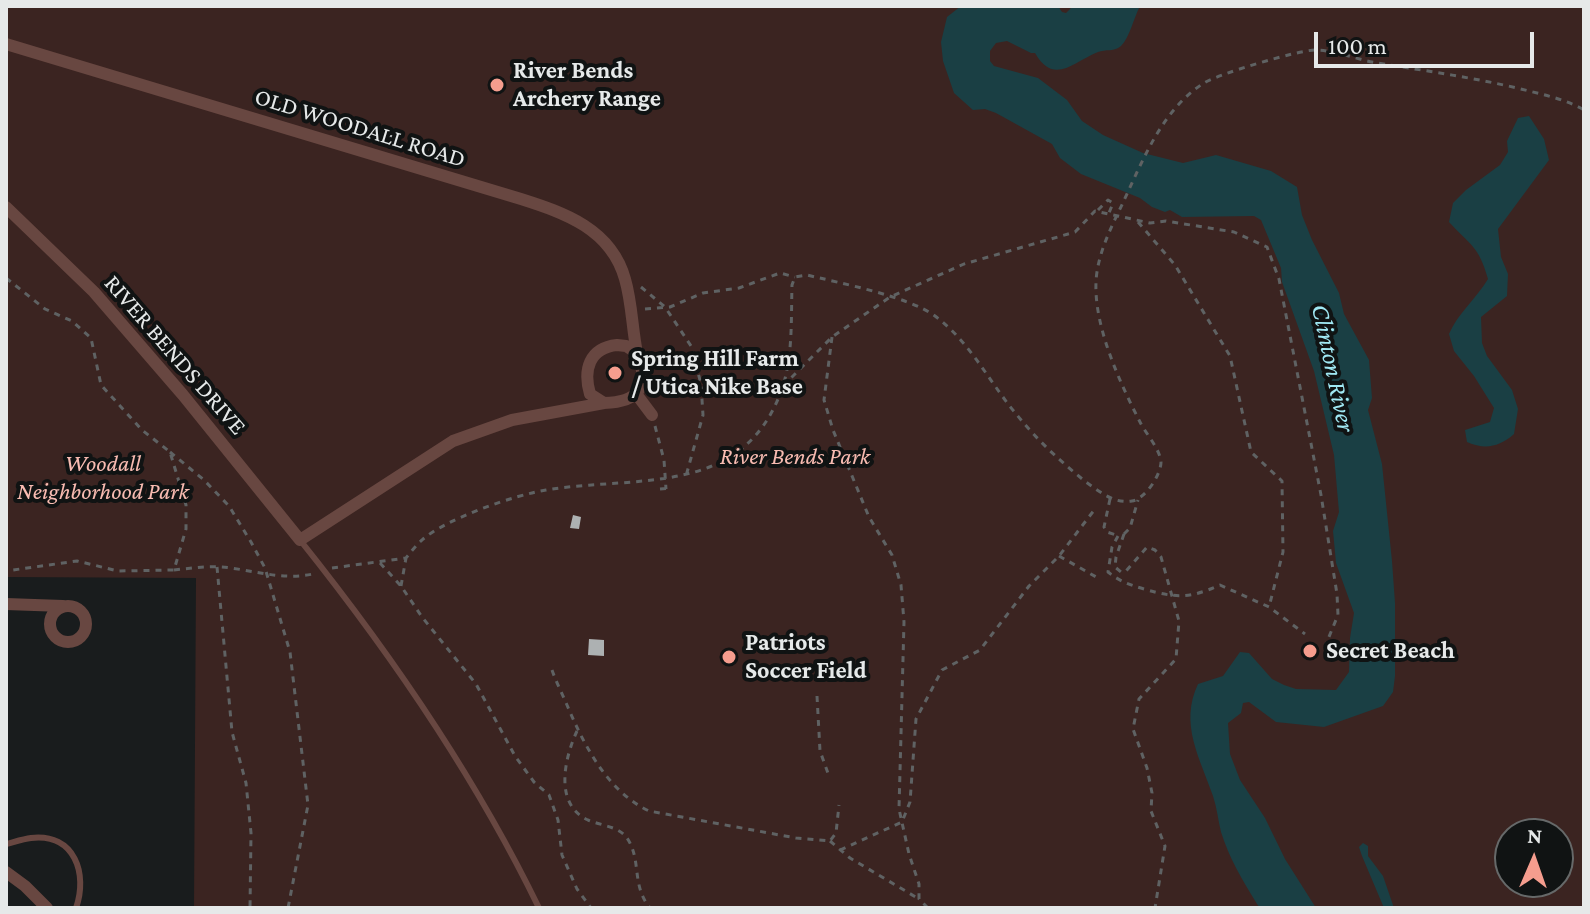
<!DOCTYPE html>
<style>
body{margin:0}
#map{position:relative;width:1590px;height:914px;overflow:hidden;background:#191c1d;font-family:"Crimson Pro",serif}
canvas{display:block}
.frame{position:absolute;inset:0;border:8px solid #e6e9e9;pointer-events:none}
.north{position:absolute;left:1494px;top:818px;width:80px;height:80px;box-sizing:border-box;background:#101313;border:2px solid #666969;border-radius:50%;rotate:2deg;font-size:22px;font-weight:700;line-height:32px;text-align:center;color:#e6e9e9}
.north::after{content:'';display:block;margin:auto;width:28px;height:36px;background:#f59d8e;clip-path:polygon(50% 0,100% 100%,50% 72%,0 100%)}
.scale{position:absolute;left:1314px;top:32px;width:220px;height:36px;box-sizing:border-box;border:4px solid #e6e9e9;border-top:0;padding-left:10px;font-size:24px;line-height:28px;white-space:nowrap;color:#e6e9e9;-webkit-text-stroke:6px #101313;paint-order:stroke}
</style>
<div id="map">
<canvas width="1590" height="914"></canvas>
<div class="frame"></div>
<div class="north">N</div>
<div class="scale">100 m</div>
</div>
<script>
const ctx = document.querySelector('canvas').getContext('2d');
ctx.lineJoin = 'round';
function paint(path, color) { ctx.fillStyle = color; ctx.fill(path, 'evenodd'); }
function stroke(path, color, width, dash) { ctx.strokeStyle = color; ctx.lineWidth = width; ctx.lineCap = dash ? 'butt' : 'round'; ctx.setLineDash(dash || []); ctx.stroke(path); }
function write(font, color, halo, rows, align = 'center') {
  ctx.font = font + ' "Crimson Pro",serif'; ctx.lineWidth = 8; ctx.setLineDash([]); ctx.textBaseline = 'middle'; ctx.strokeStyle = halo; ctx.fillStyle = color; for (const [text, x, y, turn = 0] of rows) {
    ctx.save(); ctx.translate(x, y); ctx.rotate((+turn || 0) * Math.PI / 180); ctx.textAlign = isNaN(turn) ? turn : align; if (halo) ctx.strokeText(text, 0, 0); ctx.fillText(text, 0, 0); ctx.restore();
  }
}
const green = new Path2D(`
 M 6,6 L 1584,6 L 1584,908 L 194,908 L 196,578 L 6,577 ZM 1510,834 L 1558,834 L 1558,882 L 1510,882 Z`);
const water = new Path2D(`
 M 961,6 L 1058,6 L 1062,12 L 1066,13 L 1073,6 L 1140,6 C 1134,17 1130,37 1121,46 C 1115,52 1105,49 1098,52 C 1073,62 1054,86 1035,53 L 1031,53 L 1007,41 L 996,43 L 990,51 L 990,61 L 994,66 L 1038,78 L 1067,100 L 1082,121 L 1103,135 L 1143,153 L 1183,163 L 1216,155 L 1271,171 L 1297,187 L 1302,215 L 1312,240 L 1339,293 L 1344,314 L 1369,360 L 1372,398 L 1368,410 L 1382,464 L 1392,561 L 1395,603 L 1395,676 L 1393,692 L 1383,706 L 1324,727 L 1276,722 L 1249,702 L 1243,703 L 1241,713 L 1228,723 L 1230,754 L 1240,780 L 1265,818 L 1285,859 L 1316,908 L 1260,908 L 1257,904 C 1243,881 1229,858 1221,832 C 1218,820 1217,808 1213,796 C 1200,758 1179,724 1198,684 L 1223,676 L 1240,652 L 1249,653 L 1272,679 L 1284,685 L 1296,689 L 1336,690 L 1349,672 L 1350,638 L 1354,613 L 1336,563 L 1333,531 L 1339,512 L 1334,455 L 1314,371 L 1282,282 L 1281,268 L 1261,220 L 1254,216 L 1182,217 L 1170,210 L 1165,212 L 1152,207 L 1140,198 L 1081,174 L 1060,158 L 1052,144 L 996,113 L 985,109 L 973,110 L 954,93 L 943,61 L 941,42 L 947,17 Z
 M 1529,116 L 1544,139 L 1549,160 L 1498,229 L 1501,257 L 1508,274 L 1507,296 L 1481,317 L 1482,343 L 1487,356 L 1512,390 L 1518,409 L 1514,434 C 1499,447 1485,450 1467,442 L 1465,430 L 1490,422 L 1494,408 L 1474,376 L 1454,351 L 1449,334 C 1458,313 1476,299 1488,279 C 1479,246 1470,245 1449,222 L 1453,203 L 1466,190 L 1500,165 L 1508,152 L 1507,141 L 1518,118 Z
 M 1363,843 L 1368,846 L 1368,856 L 1383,876 L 1394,908 L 1384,908 L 1362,856 L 1359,847 Z`);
const building = new Path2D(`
 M 388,134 L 395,136 L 393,144 L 385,142 Z
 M 573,515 L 581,517 L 579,529 L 570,528 Z
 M 589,639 L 604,640 L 604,656 L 588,655 Z`);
const path = new Path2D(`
 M 1098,210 L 1108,200 L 1113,203 L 1109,213
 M 1138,222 L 1175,265 L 1230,356 L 1251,452 L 1282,481 L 1283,552 L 1269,607
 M 6,278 L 45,309 L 72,321 L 91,338 L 101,385 L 142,430 L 170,452 L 186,505 L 186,529 L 174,570 L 118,571 L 77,561 L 6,571
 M 641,287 L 665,307 L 691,346 L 701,384 L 703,415 L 686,476
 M 645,309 L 670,307 L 703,293 L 739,288 L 780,273 L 795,277
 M 832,337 L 824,400 L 833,430 L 869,517 L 892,555 L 901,585 L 904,622 L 899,809 L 909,854 L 919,884 L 919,899 L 928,908
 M 783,386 L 832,337 L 890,297 L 964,264 L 1075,232 L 1095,211 L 1150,223 L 1166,221 L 1234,232 L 1267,247 L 1279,279 L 1321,495 L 1337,594 L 1338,615 L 1326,644
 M 655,426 L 664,460 L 666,489
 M 170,452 L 204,480 L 229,506 L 251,542 L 265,568 L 290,652 L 308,805 L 288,908
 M 660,489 L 672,488
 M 1110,499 L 1104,527 L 1107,532 L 1116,535
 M 1124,534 L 1116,557 L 1115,567 L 1121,572 L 1126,571 L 1147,547 L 1155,550 L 1161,557 L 1179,621 L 1176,659 L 1139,699 L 1133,729 L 1147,768 L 1152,793 L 1151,811 L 1165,846 L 1155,908
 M 1124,534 L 1130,528 L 1138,500
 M 1118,536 L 1112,547 L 1108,572 C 1119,581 1130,585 1144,589 C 1175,598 1189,599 1220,585 L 1269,607 L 1305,634
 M 1059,556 L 1098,578
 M 380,563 L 401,586 L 422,617 L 476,684 L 515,756 L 534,782 L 549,795 L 558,820 L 562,855 L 577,889 L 591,908
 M 217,567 L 232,732 L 246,783 L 251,833 L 250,908
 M 332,568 L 406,558 C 411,552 416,545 422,540 C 445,519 515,495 546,490 C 638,475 743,498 782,389 C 793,356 791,319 792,285 L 795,277 L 807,275 C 840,283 910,297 935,316 C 971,343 989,382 1017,415 C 1037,440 1061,462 1086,482 C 1100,492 1114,504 1132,501 C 1145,499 1161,475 1161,462 C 1160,449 1146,434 1140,422 C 1120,383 1094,327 1096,282 C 1097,259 1107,236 1117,215 C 1140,169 1158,112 1204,83 C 1218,74 1299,50 1315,50 C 1336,50 1357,60 1378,63 C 1426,71 1470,77 1517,88 C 1540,94 1563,98 1584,110
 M 174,570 C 193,568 212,565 231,568 C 259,572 285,580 313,574
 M 401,586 L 406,558
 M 552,670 C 556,682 562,693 567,705 C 584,745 607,791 649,811 L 796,838 L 830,841 L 836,833 L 839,805
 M 817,696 L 820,751 L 829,776
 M 577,731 C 565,757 553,804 588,820 C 602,826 618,826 627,838 C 642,860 631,885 650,908
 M 830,841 L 850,858 L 919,899
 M 840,850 L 902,822 L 910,802 L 916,719 L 942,670 L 980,650 L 1029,586 L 1059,556 L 1095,509`);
const service = new Path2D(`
 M 300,540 C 392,655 475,776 539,908
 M 6,844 C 14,842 23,839 31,838 C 75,833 88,874 76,908`);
const minor = new Path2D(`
 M 6,44 L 521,199 C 565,213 611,229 625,279 C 632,303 632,328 637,353
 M 6,207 L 94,292 L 183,395 L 300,540 L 453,441 L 512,420 L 604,403
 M 617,345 L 626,346 L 637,353 C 650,386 640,402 604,403 L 590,394 C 583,370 589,348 617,345 Z
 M 637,395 L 652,415
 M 6,604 L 63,606
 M50 624a18 18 0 1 1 36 0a18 18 0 1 1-36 0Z
 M 6,872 L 25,886 L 47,908`);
const markers = [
 [497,85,8,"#f59d8e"],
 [615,373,8,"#f59d8e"],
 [1310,651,8,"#f59d8e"],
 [729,657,8,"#f59d8e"]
];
const poiNames = [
 ["River Bends",513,71],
 ["Archery Range",513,99],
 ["Spring Hill Farm",631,359],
 ["/ Utica Nike Base",631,387],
 ["Patriots",745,643],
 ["Soccer Field",745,671],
 ["Secret Beach",1326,651]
];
const streetNames = [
 ["OLD WOODALL ROAD",360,128,17],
 ["RIVER BENDS DRIVE",175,355,49]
];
const parkNames = [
 ["River Bends Park",795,457],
 ["Woodall",103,464],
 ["Neighborhood Park",103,492]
];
const waterNames = [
 ["Clinton River",1333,368,78]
];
paint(green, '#3b2421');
paint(water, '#1a3f44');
paint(building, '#adb1b2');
stroke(path, '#5f6263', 3, [6, 6]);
stroke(service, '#684741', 6);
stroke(minor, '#684741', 12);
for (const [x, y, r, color] of markers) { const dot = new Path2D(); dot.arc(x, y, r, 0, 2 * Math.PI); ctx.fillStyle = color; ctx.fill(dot); stroke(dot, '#101313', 3); }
write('bold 24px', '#e6e9e9', '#101313', poiNames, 'left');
write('24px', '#e6e9e9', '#101313', streetNames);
write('italic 24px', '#f8bbb1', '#101313', parkNames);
write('italic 26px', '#a0e8f3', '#101313', waterNames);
</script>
